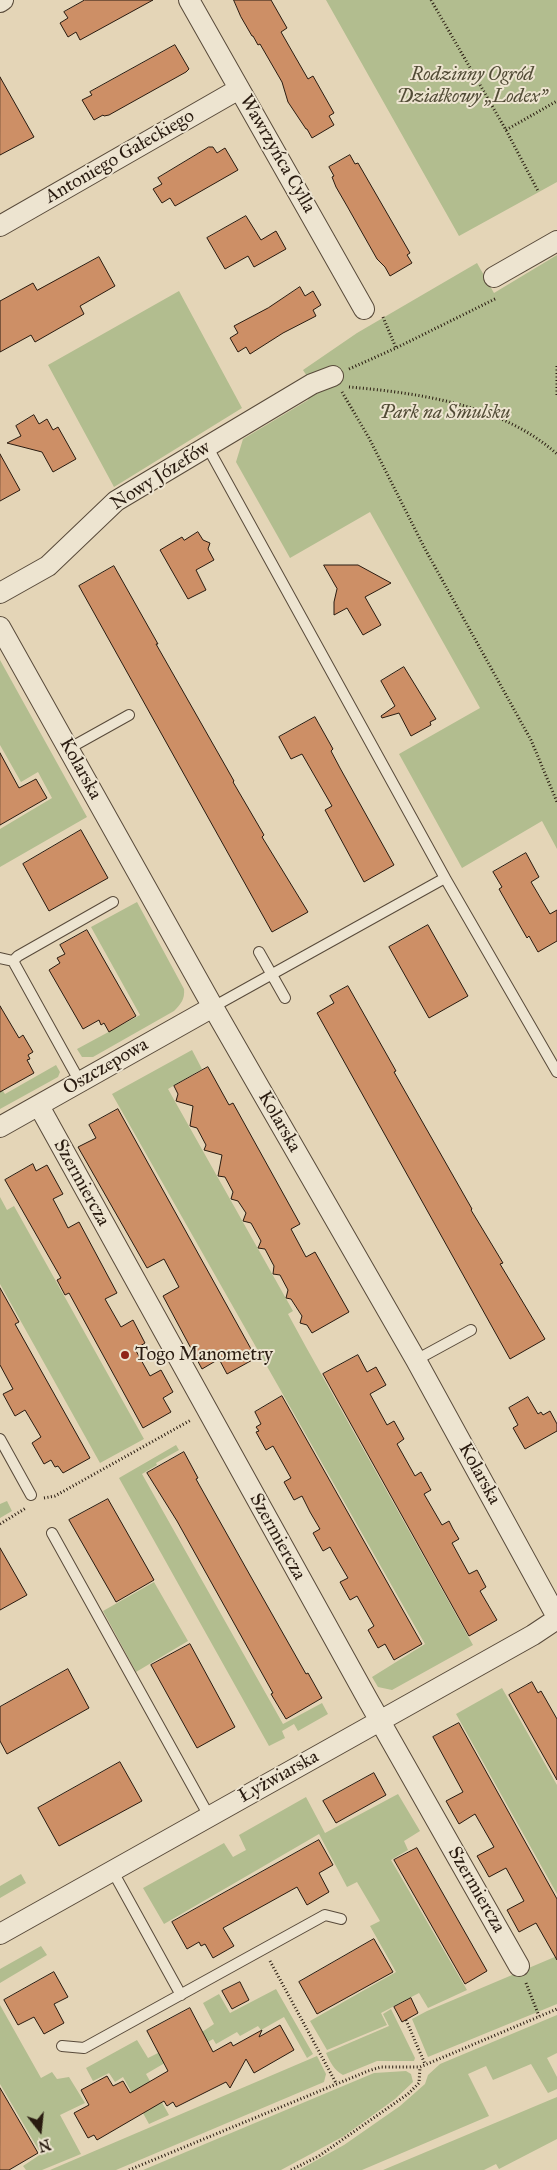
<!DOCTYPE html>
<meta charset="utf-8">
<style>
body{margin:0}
#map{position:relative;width:557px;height:2170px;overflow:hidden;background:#e4d5b7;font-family:"IM FELL Great Primer",serif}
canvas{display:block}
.north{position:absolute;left:15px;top:2105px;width:50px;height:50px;-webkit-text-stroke:4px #ede4d0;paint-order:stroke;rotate:164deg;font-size:14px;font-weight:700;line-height:20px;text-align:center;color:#291b10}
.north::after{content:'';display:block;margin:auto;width:18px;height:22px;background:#291b10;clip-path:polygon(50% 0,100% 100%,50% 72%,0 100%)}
</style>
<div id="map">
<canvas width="557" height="2170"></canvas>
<div class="north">N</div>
</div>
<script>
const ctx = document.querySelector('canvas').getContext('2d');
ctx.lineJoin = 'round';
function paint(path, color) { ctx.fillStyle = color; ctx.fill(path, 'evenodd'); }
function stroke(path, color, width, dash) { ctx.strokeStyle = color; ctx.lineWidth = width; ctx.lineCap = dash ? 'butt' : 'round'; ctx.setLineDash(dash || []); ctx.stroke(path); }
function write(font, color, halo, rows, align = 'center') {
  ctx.font = font + ' "IM FELL Great Primer",serif'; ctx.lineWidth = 4; ctx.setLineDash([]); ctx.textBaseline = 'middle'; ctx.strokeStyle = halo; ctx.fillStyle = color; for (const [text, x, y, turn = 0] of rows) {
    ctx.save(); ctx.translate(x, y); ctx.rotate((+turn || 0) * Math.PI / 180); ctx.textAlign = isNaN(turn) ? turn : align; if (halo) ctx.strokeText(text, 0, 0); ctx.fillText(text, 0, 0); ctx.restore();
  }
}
const green = new Path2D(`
 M 326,0 L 557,0 L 557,182 L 459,236 Z
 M 557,255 L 557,849 L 542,821 L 462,868 L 399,754 L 480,708 L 370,512 L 290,558 L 236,462 L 243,439 L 308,400 L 312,384 L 303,370 L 357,333 L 477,263 L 494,293 Z
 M 179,291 L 242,408 L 114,487 L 48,365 Z
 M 0,660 L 87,817 L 0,867 L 0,829 L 52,798 L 38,772 L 21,782 L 0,745 Z
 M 137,902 L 184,989 C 185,999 181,1004 174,1011 L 93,1057 L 82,1057 L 77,1049 L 140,1015 L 91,927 Z
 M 192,1050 L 202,1069 L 168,1089 L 293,1311 L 288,1314 L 306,1347 L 473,1645 L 392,1690 L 378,1687 L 372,1677 L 425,1644 L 112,1094 Z
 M 56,1065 L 60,1072 L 58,1077 L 0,1109 L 0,1087 L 5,1094 Z
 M 0,1197 L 7,1210 L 14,1206 L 144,1439 L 100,1463 L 0,1284 Z
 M 176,1445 L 179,1450 L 156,1463 L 157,1465 L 142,1474 L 283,1724 L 322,1703 L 328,1714 L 298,1731 L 294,1724 L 282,1731 L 285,1738 L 269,1746 L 119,1478 Z
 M 7,1501 L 12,1511 L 0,1518 L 0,1504 Z
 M 154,1582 L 188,1641 L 136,1672 L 103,1611 Z
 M 502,1688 L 557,1785 L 557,1894 L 456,1714 Z
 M 398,1794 L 420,1831 L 404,1841 L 408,1850 L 391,1860 L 467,1990 L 428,2008 L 419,1993 L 381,2013 L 387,2025 L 327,2050 L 310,2021 L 396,1972 L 370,1926 L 380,1921 L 357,1882 L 347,1887 L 319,1834 L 164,1924 L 143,1888 L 224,1843 L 233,1857 L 246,1850 L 239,1835 L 306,1797 L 325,1833 Z
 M 21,1874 L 26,1883 L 0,1898 L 0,1886 Z
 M 41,1946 L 47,1955 L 0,1983 L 0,1969 Z
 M 557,1956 L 557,2004 L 428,2057 L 412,2019 L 427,2011 Z
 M 276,1989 L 313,2054 L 307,2058 L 284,2017 L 261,2030 L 258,2026 L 240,2036 L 237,2032 L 216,2044 L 213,2039 L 208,2042 L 202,2032 L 214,2024 L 203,2003 L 219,1994 L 230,2013 Z
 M 0,2005 L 41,2078 L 52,2072 L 57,2079 L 69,2077 L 85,2103 L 60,2115 L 81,2154 L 42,2170 L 26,2170 L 23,2166 L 41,2154 L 0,2084 Z
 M 391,2009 L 415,2058 L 414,2061 L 377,2061 L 343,2075 C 334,2070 330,2062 326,2053 L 389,2026 L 383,2014 Z
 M 557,2015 L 557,2053 L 547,2058 L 557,2077 L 557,2089 L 548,2093 L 531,2064 L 493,2080 L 486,2066 L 468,2074 L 489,2116 L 362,2170 L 299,2170 L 344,2145 L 400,2106 L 425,2084 L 428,2075 L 440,2064 Z
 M 137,2040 L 148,2058 L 170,2047 L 187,2050 L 146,2074 L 169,2115 L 149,2124 L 123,2077 L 115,2082 L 109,2073 L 93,2081 L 86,2068 Z
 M 317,2056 L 326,2074 L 324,2082 L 116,2170 L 50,2170 Z
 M 406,2071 L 411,2074 L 413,2082 L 395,2099 L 344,2136 L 281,2170 L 143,2170 L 374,2073 Z
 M 557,2097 L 557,2139 L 499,2169 L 496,2164 L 484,2170 L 383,2170 Z`);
const building = new Path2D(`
 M 85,0 L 153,0 L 80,40 L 76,32 L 68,37 L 60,23 L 68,18 L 64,12 Z
 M 234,0 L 271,0 L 287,28 L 281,32 L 289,46 L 308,79 L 313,76 L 334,113 L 329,116 L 334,125 L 312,138 L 307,129 L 306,129 L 288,102 L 282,82 L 260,44 L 258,45 L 253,36 L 252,36 L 241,17 Z
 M 175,45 L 189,69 L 186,72 L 109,115 L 104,116 L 103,115 L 94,120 L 82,100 L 92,95 L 90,92 Z
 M 0,77 L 34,137 L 0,155 Z
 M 209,147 L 213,147 L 217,153 L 225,148 L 238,170 L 175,206 L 170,198 L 162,203 L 153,189 L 162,184 L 158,178 Z
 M 350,155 L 355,164 L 358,163 L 410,253 L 407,255 L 412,263 L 390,276 L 385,267 L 377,259 L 347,206 L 336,187 L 332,177 L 334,176 L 329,167 Z
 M 246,216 L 261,240 L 276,231 L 286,249 L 254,267 L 248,256 L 225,269 L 207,238 Z
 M 99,257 L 115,286 L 80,306 L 84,314 L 35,342 L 31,335 L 0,352 L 0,301 L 33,283 L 37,290 Z
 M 300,287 L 305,296 L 313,291 L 321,305 L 313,310 L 316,316 L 283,333 L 250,354 L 246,347 L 238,352 L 230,338 L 238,333 L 234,326 L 268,308 Z
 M 34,415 L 39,424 L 47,419 L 53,430 L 58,427 L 76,459 L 53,472 L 42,452 L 7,443 L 21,436 L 16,426 Z
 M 0,454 L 20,490 L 0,501 Z
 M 198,532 L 203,540 L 210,543 L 208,549 L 214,560 L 196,570 L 206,590 L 188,599 L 160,550 L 182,537 L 184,540 Z
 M 324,565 L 358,565 L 391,583 L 365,597 L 381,625 L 363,635 L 347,608 L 334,615 L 334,602 L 337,589 Z
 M 114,566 L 158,644 L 156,644 L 234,781 L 233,782 L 264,835 L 262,837 L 308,912 L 272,932 L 79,586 Z
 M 404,667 L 436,719 L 430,722 L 431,725 L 411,736 L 399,713 L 382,718 L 381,716 L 395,706 L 381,681 Z
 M 315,717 L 333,749 L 331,751 L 340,768 L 394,865 L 364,882 L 325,810 L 332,806 L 302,754 L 291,759 L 279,737 Z
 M 0,753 L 19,788 L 36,779 L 47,798 L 0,825 Z
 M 81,830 L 108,878 L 49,911 L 23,864 Z
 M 526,853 L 539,877 L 531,882 L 550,914 L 557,910 L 557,941 L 538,952 L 529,936 L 527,938 L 499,889 L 502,887 L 493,872 Z
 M 428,925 L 468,996 L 429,1018 L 389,947 Z
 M 87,930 L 136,1016 L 109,1032 L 104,1023 L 101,1025 L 99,1020 L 83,1029 L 49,970 L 60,963 L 57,958 L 65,954 L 60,945 Z
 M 348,986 L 396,1071 L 394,1072 L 472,1209 L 471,1210 L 503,1263 L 500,1264 L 545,1339 L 510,1359 L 317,1013 L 334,1003 L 330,996 Z
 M 0,1006 L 19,1038 L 23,1035 L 33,1052 L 28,1055 L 30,1059 L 27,1060 L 34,1073 L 0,1092 Z
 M 208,1067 L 229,1105 L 233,1103 L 300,1224 L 291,1229 L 306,1257 L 315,1252 L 349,1312 L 312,1333 L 307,1325 L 300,1323 L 302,1316 L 291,1299 L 286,1298 L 288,1290 L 280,1275 L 273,1274 L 274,1266 L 265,1249 L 258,1248 L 261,1241 L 251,1223 L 243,1221 L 246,1213 L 238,1201 L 231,1199 L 233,1192 L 225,1177 L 218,1176 L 222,1155 L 204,1150 L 206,1145 L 197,1128 L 190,1126 L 193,1106 L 176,1101 L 178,1094 L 174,1086 Z
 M 118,1109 L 256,1358 L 227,1374 L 219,1359 L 202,1369 L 163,1296 L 179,1287 L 164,1259 L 147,1268 L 78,1147 L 96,1138 L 89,1125 Z
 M 33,1164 L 36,1171 L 47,1165 L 63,1194 L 53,1199 L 61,1214 L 68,1228 L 79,1222 L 117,1293 L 105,1299 L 121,1327 L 133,1320 L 145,1343 L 135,1349 L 150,1376 L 161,1370 L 173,1392 L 163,1398 L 171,1412 L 143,1428 L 69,1293 L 65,1295 L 57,1280 L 61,1278 L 5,1180 Z
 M 0,1288 L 19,1322 L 15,1324 L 90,1458 L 63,1473 L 58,1466 L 55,1467 L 51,1460 L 44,1464 L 32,1443 L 41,1437 L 25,1410 L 15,1416 L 3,1394 L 13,1389 L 0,1365 Z
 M 358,1355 L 367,1372 L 376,1367 L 386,1385 L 370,1394 L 387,1425 L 394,1421 L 404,1439 L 397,1444 L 415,1476 L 421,1472 L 431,1490 L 424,1494 L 442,1525 L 449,1521 L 453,1529 L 459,1539 L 452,1543 L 469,1574 L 477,1570 L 486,1587 L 480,1591 L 497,1620 L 469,1636 L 323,1374 Z
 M 282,1396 L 422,1644 L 394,1660 L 385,1644 L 378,1648 L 368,1630 L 374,1626 L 357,1596 L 350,1600 L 340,1582 L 348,1578 L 338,1561 L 330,1547 L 323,1551 L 313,1533 L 320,1529 L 310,1512 L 302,1496 L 294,1500 L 284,1482 L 291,1478 L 273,1446 L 266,1450 L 256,1432 L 259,1431 L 256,1427 L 261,1424 L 255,1412 Z
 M 528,1397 L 538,1414 L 541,1412 L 543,1415 L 550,1411 L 557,1424 L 557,1431 L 525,1449 L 513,1428 L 518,1425 L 509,1408 Z
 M 184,1452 L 198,1478 L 196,1479 L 251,1577 L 306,1674 L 308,1673 L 322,1698 L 286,1719 L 271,1694 L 273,1693 L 177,1521 L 147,1473 Z
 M 108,1499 L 154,1580 L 116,1602 L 69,1520 Z
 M 0,1548 L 27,1595 L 0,1610 Z
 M 190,1644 L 235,1727 L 197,1748 L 151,1665 Z
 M 68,1669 L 89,1708 L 7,1754 L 0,1741 L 0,1707 Z
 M 532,1682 L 538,1693 L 541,1691 L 557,1719 L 557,1780 L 509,1695 Z
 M 459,1723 L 557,1899 L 557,1960 L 536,1923 L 519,1932 L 507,1910 L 524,1901 L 506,1868 L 489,1877 L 484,1868 L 477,1856 L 494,1847 L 475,1814 L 459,1824 L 446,1801 L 463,1792 L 433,1737 Z
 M 120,1762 L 142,1801 L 59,1846 L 38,1808 Z
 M 374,1773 L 386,1795 L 336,1823 L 323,1801 Z
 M 319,1840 L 333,1865 L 319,1873 L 329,1892 L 307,1905 L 297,1887 L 223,1928 L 234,1946 L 213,1958 L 205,1944 L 201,1946 L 199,1942 L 187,1949 L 172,1922 Z
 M 417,1848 L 487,1971 L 465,1984 L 394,1860 Z
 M 374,1939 L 393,1972 L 317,2014 L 299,1982 Z
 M 54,1972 L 68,1997 L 54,2004 L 64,2023 L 44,2034 L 34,2017 L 18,2025 L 4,2000 Z
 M 240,1982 L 249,2000 L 232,2009 L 222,1991 Z
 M 411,1998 L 418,2013 L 402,2022 L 394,2007 Z
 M 190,2008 L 213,2052 L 231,2042 L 233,2046 L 262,2030 L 259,2037 L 280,2025 L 294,2050 L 254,2073 L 246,2059 L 230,2088 L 226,2082 L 176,2107 L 173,2102 L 167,2106 L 164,2101 L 97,2140 L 94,2135 L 88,2138 L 74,2113 L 89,2105 L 81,2090 L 107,2076 L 113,2086 L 123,2081 L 130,2093 L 168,2071 L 147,2031 Z
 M 0,2088 L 38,2153 L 9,2170 L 0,2170 Z`);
const path = new Path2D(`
 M 431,0 L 506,130 L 538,191
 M 506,130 L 557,101
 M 383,317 L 396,348
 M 557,366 L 557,395
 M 349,369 L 396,348 L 497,298
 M 349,387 C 420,393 502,405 557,454
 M 342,392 L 369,438 L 425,549 L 531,740 L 557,802
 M 44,1498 L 55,1496 L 191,1420
 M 0,1524 L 26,1508
 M 270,1961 L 336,2083
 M 526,1983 L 539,2016
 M 406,2020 L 425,2064
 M 129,2170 L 368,2071 L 381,2067 L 420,2067 L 557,2009
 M 291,2170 L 319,2156 L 408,2094 L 419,2083 L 420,2067`);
const service = new Path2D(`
 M 207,446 L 445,878 L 213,1007
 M 68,749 L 129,715
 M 445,878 L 557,1072
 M 259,952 L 285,998
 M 0,958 L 13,961
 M 80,1082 L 13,961 L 18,956 L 113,902
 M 416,1360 L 471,1330
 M 0,1439 L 31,1495
 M 52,1533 L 209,1816
 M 112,1870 L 181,1995
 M 62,2046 L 84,2048 L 325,1915 L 341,1919`);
const minor = new Path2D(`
 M 189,0 L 364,309
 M 0,2 L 3,0
 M 0,226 L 239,89
 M 494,277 L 557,241
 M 0,593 L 48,566 L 116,501 L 312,384 L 333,376
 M 0,627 L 213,1007 L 416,1360 L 557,1617
 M 39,1106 L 368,1700 L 519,1966
 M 0,1127 L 213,1007
 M 0,1934 L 533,1635 L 557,1619`);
const markers = [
 [125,1355,5,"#8f2418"]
];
const parkNames = [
 ["Rodzinny Ogród",472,75],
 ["Działkowy „Lodex”",472,97],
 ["Park na Smulsku",445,413]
];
const streetNames = [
 ["Wawrzyńca Cylla",277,154,60],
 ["Antoniego Gałeckiego",120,157,-30],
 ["Nowy Józefów",161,476,-32],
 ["Kolarska",80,769,61],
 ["Oszczepowa",106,1067,-30],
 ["Kolarska",279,1122,60],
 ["Szermiercza",81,1183,61],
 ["Kolarska",479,1474,61],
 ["Szermiercza",277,1537,61],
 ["Łyżwiarska",279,1777,-29],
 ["Szermiercza",476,1890,60]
];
const poiNames = [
 ["Togo Manometry",135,1355]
];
paint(green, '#b2bd8f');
paint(building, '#cd8f66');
stroke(building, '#291b10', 1);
stroke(service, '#584a3a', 12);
stroke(minor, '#584a3a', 22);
stroke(path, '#291b10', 3, [1, 2.5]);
stroke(service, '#ede4d0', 10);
stroke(minor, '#ede4d0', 20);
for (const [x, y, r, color] of markers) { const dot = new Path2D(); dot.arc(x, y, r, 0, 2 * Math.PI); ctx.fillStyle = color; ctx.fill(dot); stroke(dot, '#ede4d0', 2); }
write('italic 19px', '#524c36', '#ede4d0', parkNames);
write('19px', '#291b10', '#ede4d0', streetNames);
write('19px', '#291b10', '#ede4d0', poiNames, 'left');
</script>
